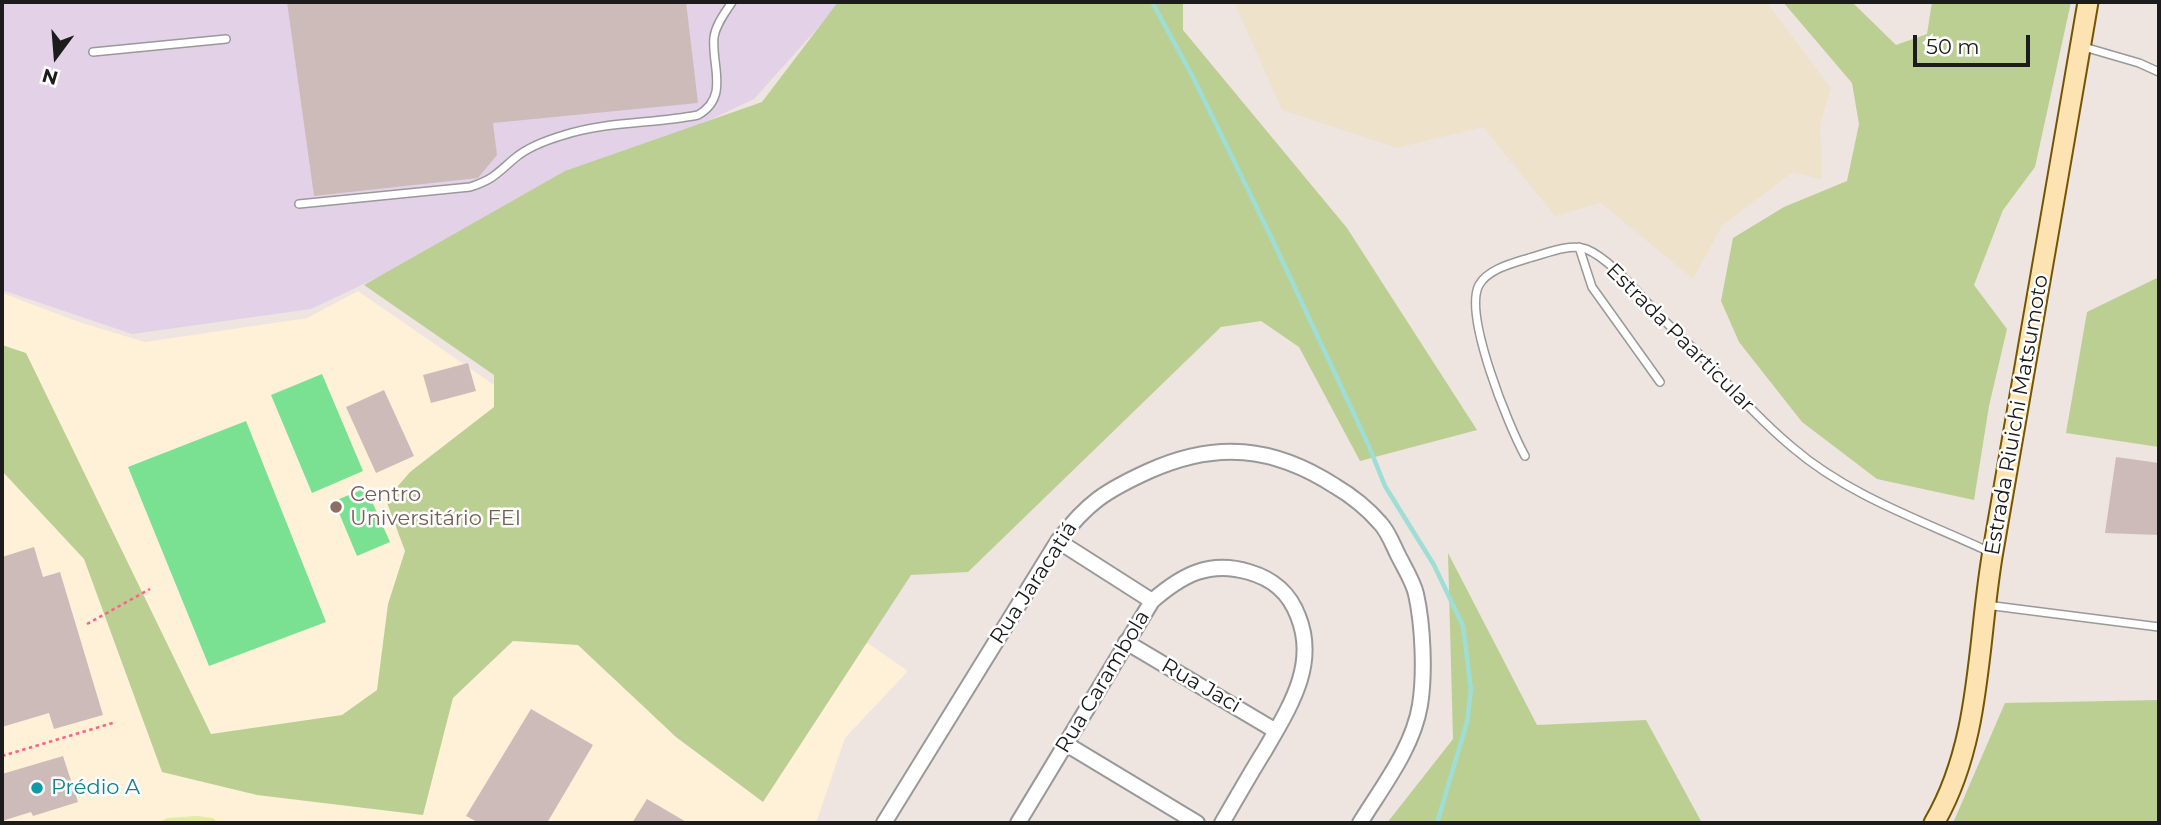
<!DOCTYPE html>
<meta charset="utf-8">
<style>
body{margin:0}
#map{position:relative;width:2161px;height:825px;overflow:hidden;background:#eee4e0;font-family:Montserrat,sans-serif}
canvas{display:block}
.frame{position:absolute;inset:0;border:4px solid #1c1c1c;pointer-events:none}
.north{position:absolute;left:21px;top:21px;width:70px;height:70px;-webkit-text-stroke:5px #fff;paint-order:stroke;rotate:196deg;font-size:19px;font-weight:700;line-height:28px;text-align:center;color:#1c1c1c}
.north::after{content:'';display:block;margin:auto;width:24px;height:32px;background:#1c1c1c;clip-path:polygon(50% 0,100% 100%,50% 72%,0 100%)}
.scale{position:absolute;left:1913px;top:35px;width:117px;height:32px;box-sizing:border-box;border:4px solid #1c1c1c;border-top:0;padding-left:9px;font-size:21px;line-height:24px;white-space:nowrap;color:#1c1c1c;-webkit-text-stroke:5px #fff;paint-order:stroke}
</style>
<div id="map">
<canvas width="2161" height="825"></canvas>
<div class="frame"></div>
<div class="north">N</div>
<div class="scale">50 m</div>
</div>
<script>
const ctx = document.querySelector('canvas').getContext('2d');
ctx.lineJoin = 'round';
function paint(path, color) { ctx.fillStyle = color; ctx.fill(path, 'evenodd'); }
function stroke(path, color, width, dash) { ctx.strokeStyle = color; ctx.lineWidth = width; ctx.lineCap = dash ? 'butt' : 'round'; ctx.setLineDash(dash || []); ctx.stroke(path); }
function write(font, color, halo, rows, align = 'center') {
  ctx.font = font + ' Montserrat,sans-serif'; ctx.lineWidth = 5; ctx.setLineDash([]); ctx.textBaseline = 'middle'; ctx.strokeStyle = halo; ctx.fillStyle = color; for (const [text, x, y, turn = 0] of rows) {
    ctx.save(); ctx.translate(x, y); ctx.rotate((+turn || 0) * Math.PI / 180); ctx.textAlign = isNaN(turn) ? turn : align; if (halo) ctx.strokeText(text, 0, 0); ctx.fillText(text, 0, 0); ctx.restore();
  }
}
const industrial = new Path2D(`
 M 2,2 L 841,2 L 754,99 L 311,309 L 132,334 L 2,290 Z`);
const education = new Path2D(`
 M 358,291 L 908,671 L 845,738 L 816,823 L 2,823 L 2,293 L 79,322 L 145,342 L 307,318 Z`);
const farmland = new Path2D(`
 M 1234,2 L 1766,2 L 1831,88 L 1820,125 L 1822,180 L 1793,172 L 1722,226 L 1693,279 L 1601,203 L 1555,216 L 1483,127 L 1397,148 L 1282,110 Z`);
const grass = new Path2D(`
 M 197,816 L 213,818 L 218,823 L 159,823 L 167,818 Z`);
const forest = new Path2D(`
 M 838,2 L 1183,2 L 1183,30 L 1347,228 L 1477,430 L 1360,461 L 1299,347 L 1261,321 L 1221,327 L 968,572 L 911,575 L 763,802 L 676,737 L 578,645 L 513,641 L 453,698 L 423,815 L 257,795 L 162,772 L 84,559 L 2,471 L 2,345 L 26,353 L 211,734 L 342,715 L 377,690 L 388,604 L 405,551 L 386,500 L 410,472 L 494,407 L 494,375 L 364,285 L 565,171 L 762,102 Z
 M 1783,2 L 1852,2 L 1896,45 L 1927,34 L 1932,2 L 2071,2 L 2035,167 L 2003,210 L 1974,285 L 2007,329 L 1989,406 L 1974,500 L 1877,479 L 1802,422 L 1739,342 L 1721,301 L 1733,238 L 1784,207 L 1847,181 L 1859,124 L 1852,83 Z
 M 2159,277 L 2159,447 L 2066,433 L 2087,312 Z
 M 1448,553 L 1537,725 L 1646,720 L 1702,823 L 1387,823 L 1453,739 Z
 M 2159,700 L 2159,823 L 1953,823 L 2005,703 Z`);
const pitch = new Path2D(`
 M 322,374 L 363,471 L 312,493 L 271,395 Z
 M 246,421 L 326,622 L 209,666 L 128,467 Z
 M 366,488 L 390,542 L 357,556 L 334,501 Z`);
const stream = new Path2D(`
 M 1152,2 L 1193,77 L 1273,241 L 1368,444 L 1385,486 L 1434,565 L 1463,626 L 1471,690 L 1467,722 L 1437,823`);
const building = new Path2D(`
 M 287,2 L 686,2 L 698,103 L 493,123 L 497,155 L 478,178 L 314,196 Z
 M 468,363 L 476,391 L 431,403 L 423,375 Z
 M 384,390 L 414,456 L 376,473 L 346,407 Z
 M 2116,457 L 2159,463 L 2159,535 L 2105,533 Z
 M 34,547 L 43,577 L 60,572 L 103,715 L 54,729 L 49,713 L 2,727 L 2,557 Z
 M 531,709 L 593,745 L 547,823 L 479,823 L 466,816 Z
 M 63,756 L 78,802 L 33,816 L 31,812 L 2,821 L 2,774 Z
 M 647,799 L 688,823 L 632,823 Z`);
const path = new Path2D(`
 M 87,624 L 150,589
 M 2,756 L 116,722`);
const lane = new Path2D(`
 M 2084,47 L 2139,63 L 2159,72
 M 93,52 L 226,39
 M 299,204 L 470,187 C 494,179 496,174 515,158 C 528,147 547,140 564,135 C 607,121 654,124 698,115 C 730,97 711,65 714,37 C 716,24 725,13 732,2
 M 1579,247 L 1592,287 L 1660,382
 M 1525,456 C 1509,427 1463,315 1479,285 C 1488,269 1513,263 1529,258 C 1545,254 1569,243 1586,249 C 1611,259 1641,297 1660,316 C 1676,333 1694,348 1709,364 C 1736,393 1762,422 1792,447 C 1850,497 1924,521 1992,553
 M 1986,605 L 2159,627`);
const street = new Path2D(`
 M 1058,541 L 1152,601
 M 1126,642 L 1276,731
 M 1066,744 L 1197,823
 M 884,823 L 1058,541 C 1087,503 1105,491 1149,471 C 1216,441 1273,446 1335,486 C 1352,496 1367,508 1380,523 C 1388,531 1393,545 1398,555 C 1404,567 1413,581 1416,594 C 1423,625 1425,674 1420,705 C 1413,748 1382,787 1360,823
 M 1018,823 L 1152,601 C 1182,575 1209,560 1249,572 C 1273,579 1289,592 1298,616 C 1318,665 1289,708 1265,750 C 1250,774 1236,799 1222,823`);
const secondary = new Path2D(`
 M 1934,823 C 1982,741 1977,642 1993,551 C 2026,368 2056,185 2088,2`);
const markers = [
 [336,507,7,"#8d6e63"],
 [37,788,7,"#0f9aa8"]
];
const streetNames = [
 ["Estrada Paarticular",1680,338,45],
 ["Estrada Riuichi Matsumoto",2017,415,-80],
 ["Rua Jaracatiá",1034,583,-57],
 ["Rua Carambola",1103,682,-59],
 ["Rua Jaci",1201,686,30]
];
const educationNames = [
 ["Centro",350,495],
 ["Universitário FEI",350,519]
];
const cultureNames = [
 ["Prédio A",51,788]
];
paint(industrial, '#e3d2e7');
paint(education, '#fff0d8');
paint(farmland, '#eee3ca');
paint(grass, '#e1eba3');
paint(forest, '#bbcf93');
paint(pitch, '#7ae193');
stroke(stream, '#9fded4', 4.5);
paint(building, '#cdbbba');
stroke(lane, '#999', 10);
stroke(street, '#999', 18);
stroke(secondary, '#745601', 23);
stroke(path, '#ff608c', 2.5, [3.5, 3.5]);
stroke(lane, '#fff', 7);
stroke(street, '#fff', 14);
stroke(secondary, '#fce3b1', 19);
for (const [x, y, r, color] of markers) { const dot = new Path2D(); dot.arc(x, y, r, 0, 2 * Math.PI); ctx.fillStyle = color; ctx.fill(dot); stroke(dot, '#fff', 2.5); }
write('21px', '#1c1c1c', '#fff', streetNames);
write('21px', '#785e54', '#fff', educationNames, 'left');
write('21px', '#0d838f', '#fff', cultureNames, 'left');
</script>
